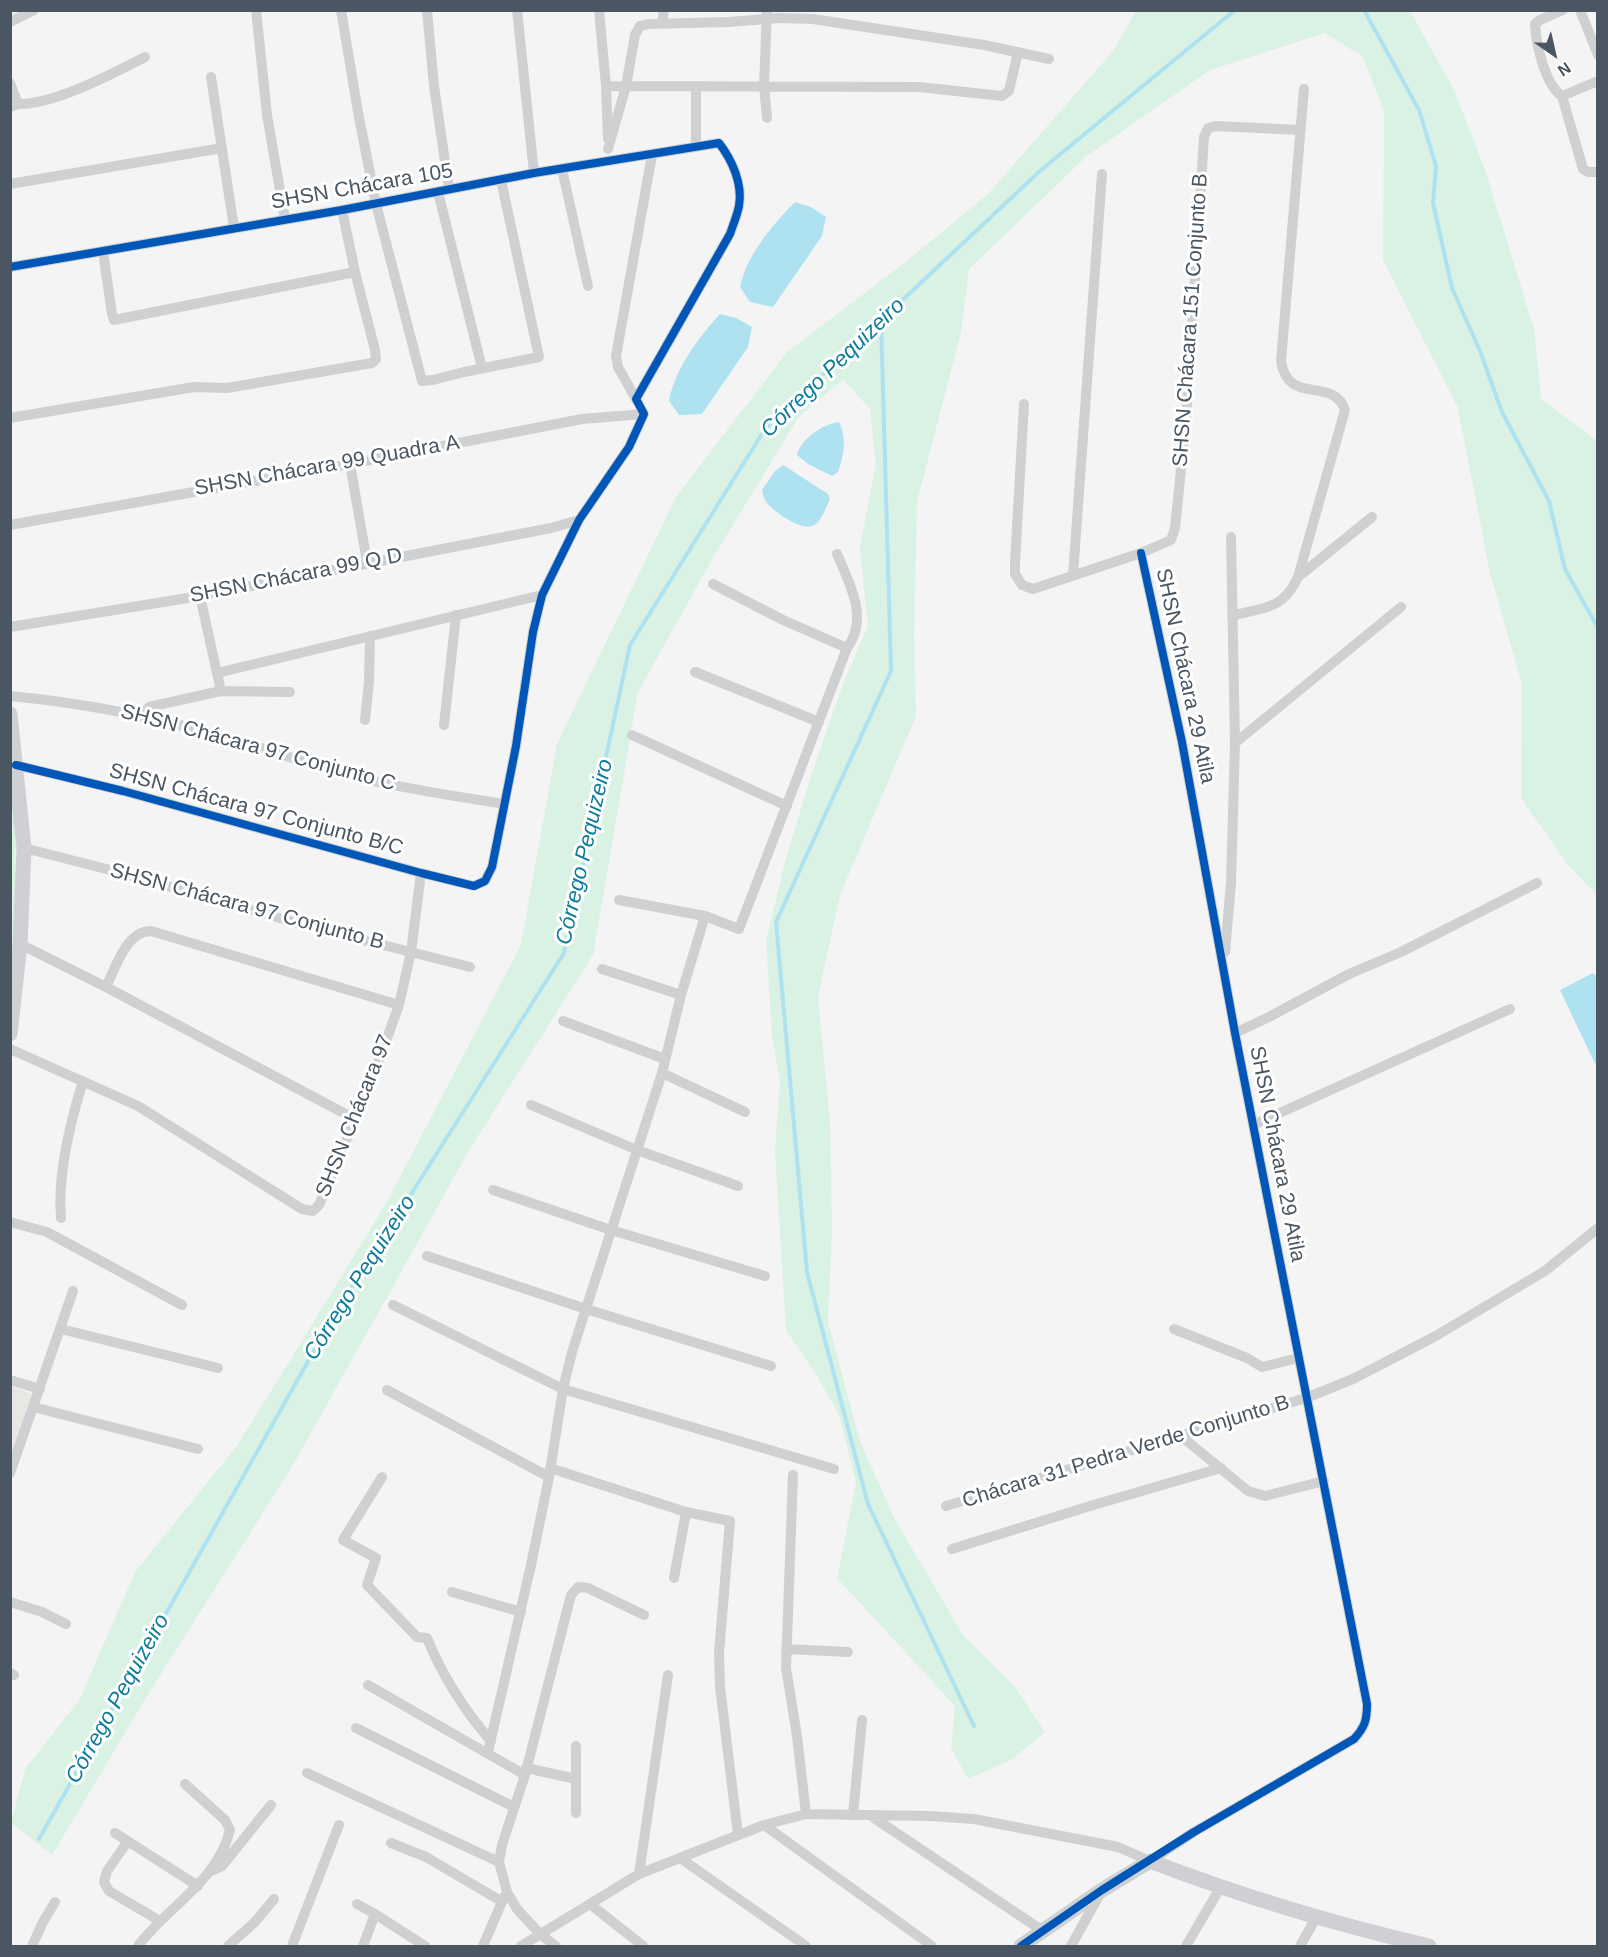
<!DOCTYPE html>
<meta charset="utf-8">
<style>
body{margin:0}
#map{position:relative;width:1608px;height:1957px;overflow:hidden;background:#f4f4f4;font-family:Arial,sans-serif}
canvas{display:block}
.frame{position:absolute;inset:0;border:12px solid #4a5661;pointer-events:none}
.north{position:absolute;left:1524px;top:24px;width:60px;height:60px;-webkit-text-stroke:4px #fff;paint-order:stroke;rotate:146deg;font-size:16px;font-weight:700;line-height:24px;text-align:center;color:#4a5661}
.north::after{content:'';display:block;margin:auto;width:21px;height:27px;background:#4a5661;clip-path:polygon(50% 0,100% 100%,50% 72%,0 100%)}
</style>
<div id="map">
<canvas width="1608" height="1957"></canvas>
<div class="frame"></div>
<div class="north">N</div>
</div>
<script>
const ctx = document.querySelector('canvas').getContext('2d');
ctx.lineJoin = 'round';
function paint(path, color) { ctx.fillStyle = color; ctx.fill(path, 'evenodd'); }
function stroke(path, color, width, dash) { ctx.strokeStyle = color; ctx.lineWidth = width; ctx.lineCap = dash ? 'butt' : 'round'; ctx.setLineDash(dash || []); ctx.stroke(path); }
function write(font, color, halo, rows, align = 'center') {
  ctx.font = font + ' Arial,sans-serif'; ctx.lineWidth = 6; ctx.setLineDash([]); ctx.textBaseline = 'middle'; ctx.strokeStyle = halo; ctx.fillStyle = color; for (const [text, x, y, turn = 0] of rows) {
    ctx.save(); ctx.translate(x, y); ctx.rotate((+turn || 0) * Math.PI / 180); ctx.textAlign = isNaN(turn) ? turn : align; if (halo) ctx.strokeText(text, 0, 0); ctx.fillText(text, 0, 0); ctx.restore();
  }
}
const commercial = new Path2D(`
 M 11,1386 L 32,1394 L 11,1457 Z`);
const green = new Path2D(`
 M 1136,11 L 1410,11 L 1454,90 L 1485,170 L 1534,329 L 1541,399 L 1597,441 L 1597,895 L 1568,865 L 1521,798 L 1522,684 L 1490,573 L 1458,408 L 1383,260 L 1384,111 L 1363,57 L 1325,33 L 1210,70 L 1088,155 L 969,269 L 961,332 L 917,502 L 914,635 L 916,716 L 840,895 L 818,996 L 830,1123 L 832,1228 L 828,1322 L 860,1441 L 894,1518 L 963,1635 L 1015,1687 L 1045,1732 L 1011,1760 L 968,1779 L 951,1748 L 955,1706 L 837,1578 L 856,1482 L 839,1415 L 817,1376 L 786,1330 L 775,1151 L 780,1082 L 772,1035 L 766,941 L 786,858 L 812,773 L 843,684 L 868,626 L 860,547 L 876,463 L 870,409 L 843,379 L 798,418 L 714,556 L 638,692 L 593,955 L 471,1147 L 293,1465 L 147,1696 L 52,1855 L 11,1823 L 25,1769 L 80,1699 L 135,1572 L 236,1447 L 294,1354 L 388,1200 L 521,945 L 557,744 L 676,497 L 787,352 L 902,265 L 988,194 L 1113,51 Z
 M 11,767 C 19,832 15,897 11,962 Z`);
const water = new Path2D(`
 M 795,202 L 811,207 L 826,217 L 822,236 L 773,307 L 750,302 L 740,287 C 747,255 772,225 795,202 Z
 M 720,314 L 736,318 L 752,327 L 748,347 L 702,414 L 679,415 L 669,401 C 675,369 698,338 720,314 Z
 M 839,422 C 847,439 844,455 838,472 L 832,476 L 808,464 L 797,455 C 802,438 821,425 839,422 Z
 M 783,465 L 828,494 L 830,499 C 826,507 821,523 812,526 C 800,530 774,512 767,503 C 764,500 763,494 762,490 L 775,471 Z
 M 1593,973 L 1598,977 L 1597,1068 L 1560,990 Z`);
const stream = new Path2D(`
 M 1364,10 L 1419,110 L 1436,166 L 1433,203 L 1452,288 L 1480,351 L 1502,412 L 1549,501 L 1565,569 L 1598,628
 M 881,320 L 891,671 L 776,922 L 807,1272 L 868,1504 L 974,1726
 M 39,1839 L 333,1317 L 564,953 L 630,645 L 765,429 L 1041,170 L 1235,10`);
const street = new Path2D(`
 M 256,10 L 267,115 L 285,219
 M 341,10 L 358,112 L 376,204 L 422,381 L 433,380 L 464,372 L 539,357 L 501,180
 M 427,10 L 434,86 L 449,189
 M 517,10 L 534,173
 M 599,10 L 606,86 L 608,139
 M 1563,10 L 1540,20 L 1535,24 C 1536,44 1545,85 1562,96 L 1583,169 L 1588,172 L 1598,172
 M 1580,10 L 1598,55
 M 10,22 L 34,10
 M 662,23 L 664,10
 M 211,77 L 234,228
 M 10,83 L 18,104 L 10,107
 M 606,86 L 919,87 L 1002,96 L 1009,91 L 1018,52
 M 696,86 L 696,147
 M 1562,96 L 1598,81
 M 18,104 C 53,105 112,74 145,57
 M 767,118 L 764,86 L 767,10
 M 608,149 L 626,86 L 635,35 L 640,26 L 649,24 L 729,22 L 779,18 L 813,19 L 984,45 L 1049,59
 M 562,169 L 588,286
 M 10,184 L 222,148
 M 438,192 L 482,368
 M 103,252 L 112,314 L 114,320 L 355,272
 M 10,267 L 342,210 L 534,173 L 719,143 C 732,160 743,184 739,206 C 737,216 733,225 730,234 L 636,399 L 644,414
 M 636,399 L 618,367 L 616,356 L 652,155
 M 1024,404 L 1015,563 L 1015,574 L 1022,585 L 1033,589 L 1141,553 L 1171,540 L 1175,528 L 1186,421 L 1204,137 L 1208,128 L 1216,126 L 1300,130
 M 10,418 L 194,387 L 227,388 L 372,363 L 376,359 L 375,350 L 355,272 L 342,210
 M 350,464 L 367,562
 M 10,525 L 350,464 L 582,419 L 644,414
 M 1073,575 L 1102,174
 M 1298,577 L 1372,517
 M 713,584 L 783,620 L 847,648
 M 200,596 L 221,691
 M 1232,616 C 1264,607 1283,610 1298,577 L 1345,410 C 1333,375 1288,407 1281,361 L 1304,89
 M 10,627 L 200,596 L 551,528 L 579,520
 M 695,672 L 819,722
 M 217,673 L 542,595
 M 10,696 C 84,703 155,717 225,737 C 269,749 312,766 356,777 C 405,789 455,796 504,804
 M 141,716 L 149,707 L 221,691 L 290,692
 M 365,720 L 369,682 L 370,636
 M 444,725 L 456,615
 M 632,735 L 787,806
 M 1235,743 L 1401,607
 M 16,765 L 123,791 L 421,873 L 474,886 L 485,881 L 492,867 L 516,746 L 533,632 L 542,595 L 579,520 L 629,447 L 644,414
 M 24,848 L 122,873 L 304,925 L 470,967
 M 619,900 L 705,916 L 739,929 L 847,648 C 869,619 850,584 837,554
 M 20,944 L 106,987 L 355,1119
 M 1225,952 L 1231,883 L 1235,743 L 1231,537
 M 602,969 L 681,995
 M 399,1005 L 411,952 L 421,873
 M 563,1021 L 665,1059
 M 1235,1033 L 1269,1017 L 1349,974 L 1401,952 L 1537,883
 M 10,1049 L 138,1106 L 302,1209 L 313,1211 L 319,1205 L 374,1074 L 399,1005 L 151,931 C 126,931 116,967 106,987
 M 662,1073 L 745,1112
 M 531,1105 L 637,1150 L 738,1186
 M 1253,1125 L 1510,1009
 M 493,1190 L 611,1230 L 765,1276
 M 61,1218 C 57,1174 70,1123 83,1081
 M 10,1222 L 47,1232 L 182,1305
 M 427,1256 L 586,1309 L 771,1366
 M 393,1305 L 563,1389 L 834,1469
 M 61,1329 L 218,1368
 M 1174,1329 L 1247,1358 L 1262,1367 L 1298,1358
 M 10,1380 L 40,1389
 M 387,1390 L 549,1477
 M 33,1407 L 198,1449
 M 1181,1436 L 1248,1491 L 1265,1496 L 1324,1481
 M 550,1468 L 686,1512 L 730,1521 L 719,1653 L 720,1687 L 738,1835
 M 10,1473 L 73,1291
 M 793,1475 L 786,1668 L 797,1736 L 806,1814
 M 382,1477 L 343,1540 L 376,1558 L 367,1585 L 417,1637 L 427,1638 C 442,1675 465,1711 491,1741
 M 946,1506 L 1306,1398 L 1353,1379 L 1434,1337 L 1545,1271 L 1598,1228
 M 952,1549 L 1090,1506 L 1221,1468
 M 674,1578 L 686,1512
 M 452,1592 L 521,1612
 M 10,1602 L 42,1612 L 66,1624
 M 786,1649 L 848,1652
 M 10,1673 L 14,1675
 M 368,1685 L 525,1775
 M 356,1728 L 514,1807
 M 576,1746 L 576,1813
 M 488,1752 L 531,1565 L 549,1477 L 563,1389 L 572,1352 L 662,1073 L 681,995 L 705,916
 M 526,1768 L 576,1779
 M 307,1773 L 499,1862
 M 853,1815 L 862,1720
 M 871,1816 L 1043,1931
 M 764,1825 L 932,1946
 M 115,1833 L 198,1886
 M 128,1841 L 107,1871 L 104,1882 L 109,1891 L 160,1921
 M 391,1843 L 426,1857 L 501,1901
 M 680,1858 L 806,1946
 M 209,1872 L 222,1866 L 271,1805
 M 639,1874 L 668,1675
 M 357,1904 L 375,1914 L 425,1946
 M 590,1904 L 643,1946
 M 32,1946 L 43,1922 L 55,1902
 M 138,1946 C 167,1907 218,1881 230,1830 L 225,1820 L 185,1784
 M 228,1946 L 255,1922 L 274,1899
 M 292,1946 L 339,1825
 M 363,1946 L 375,1914
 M 483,1946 L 504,1897
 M 521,1946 L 639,1874 L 764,1825 L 806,1814 L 930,1816 L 974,1819 L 1118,1847 L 1150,1861 L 1194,1832 L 1354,1739 C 1365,1727 1367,1720 1367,1704 L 1235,1033 L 1182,742 L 1141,553
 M 556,1946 L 540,1934 L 517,1909 L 507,1892 L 499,1862 L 502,1845 L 525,1775 L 571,1595 L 578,1587 L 588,1588 L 644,1615
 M 1071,1946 L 1101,1892
 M 1186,1946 L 1220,1888
 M 1300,1946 L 1316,1918`);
const secondary = new Path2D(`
 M 10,714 L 24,848 L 20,944 L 10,1034
 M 1021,1946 L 1102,1890 L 1150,1861 C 1241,1896 1334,1924 1429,1946`);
const cycleway = new Path2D(`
 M 10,267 L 342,210 L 534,173 L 719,143 C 732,160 743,184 739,206 C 737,216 733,225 730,234 L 636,399 L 644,414 L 629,447 L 579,520 L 542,595 L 533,632 L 516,746 L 492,867 L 485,881 L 474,886 L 421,873 L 123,791 L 16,765
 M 1021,1946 L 1102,1890 L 1194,1832 L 1354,1739 C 1365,1727 1367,1720 1367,1704 L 1235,1033 L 1182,742 L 1141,553`);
const streetNames = [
 ["SHSN Chácara 105",362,187,-10],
 ["SHSN Chácara 151 Conjunto B",1191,320,-86],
 ["SHSN Chácara 99 Quadra A",327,466,-10],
 ["SHSN Chácara 99 Q D",296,576,-11],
 ["SHSN Chácara 29 Atila",1185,676,78],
 ["SHSN Chácara 97 Conjunto C",258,748,15],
 ["SHSN Chácara 97 Conjunto B/C",256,810,15],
 ["SHSN Chácara 97 Conjunto B",247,907,15],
 ["SHSN Chácara 97",355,1116,-68],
 ["SHSN Chácara 29 Atila",1277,1154,79],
 ["Chácara 31 Pedra Verde Conjunto B",1126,1452,-17]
];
const waterNames = [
 ["Córrego Pequizeiro",833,368,-44],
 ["Córrego Pequizeiro",585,852,-77],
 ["Córrego Pequizeiro",360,1278,-58],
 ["Córrego Pequizeiro",118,1699,-61]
];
paint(commercial, '#e8e7e3');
paint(green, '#d9f2e3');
paint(water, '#aee2f0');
stroke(stream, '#aee2f0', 4);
stroke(street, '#ced0d2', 10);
stroke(secondary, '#ced0d4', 15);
stroke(cycleway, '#0057b8', 8);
write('21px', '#4a5661', '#fff', streetNames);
write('italic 22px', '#0c7c9b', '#fff', waterNames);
</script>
